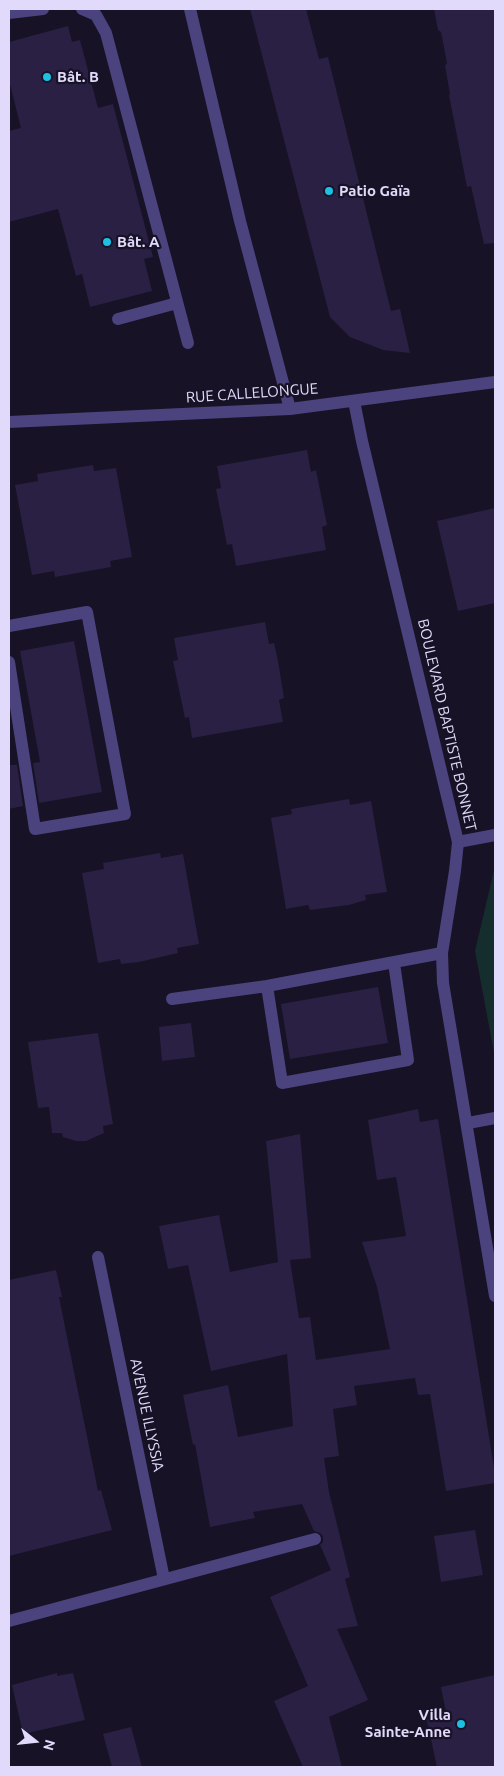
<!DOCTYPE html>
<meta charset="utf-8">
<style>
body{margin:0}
#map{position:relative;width:504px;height:1776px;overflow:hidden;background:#171225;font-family:Ubuntu,sans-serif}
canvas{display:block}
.frame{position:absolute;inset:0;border:10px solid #e1dafb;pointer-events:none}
.north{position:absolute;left:10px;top:1716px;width:50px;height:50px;-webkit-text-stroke:4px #171225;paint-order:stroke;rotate:106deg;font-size:14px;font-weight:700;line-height:20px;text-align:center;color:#e1dafb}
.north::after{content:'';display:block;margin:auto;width:18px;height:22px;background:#e1dafb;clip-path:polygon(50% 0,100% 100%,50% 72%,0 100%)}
</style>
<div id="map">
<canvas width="504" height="1776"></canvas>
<div class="frame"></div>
<div class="north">N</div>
</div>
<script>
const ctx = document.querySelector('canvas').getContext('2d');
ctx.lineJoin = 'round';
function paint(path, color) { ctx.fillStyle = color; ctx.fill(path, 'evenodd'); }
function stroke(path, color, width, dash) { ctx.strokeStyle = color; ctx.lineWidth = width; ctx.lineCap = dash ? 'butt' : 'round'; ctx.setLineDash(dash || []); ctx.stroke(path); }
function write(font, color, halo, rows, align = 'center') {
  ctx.font = font + ' Ubuntu,sans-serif'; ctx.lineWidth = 4.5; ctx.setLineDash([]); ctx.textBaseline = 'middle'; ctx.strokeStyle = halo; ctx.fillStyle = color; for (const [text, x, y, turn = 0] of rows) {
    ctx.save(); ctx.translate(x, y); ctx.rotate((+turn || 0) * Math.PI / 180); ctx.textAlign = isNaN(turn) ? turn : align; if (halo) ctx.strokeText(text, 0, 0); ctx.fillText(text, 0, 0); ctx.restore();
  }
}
const green = new Path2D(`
 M 495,866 L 495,1058 L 475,951 Z`);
const building = new Path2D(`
 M 250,9 L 306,9 L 319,59 L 328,57 L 391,311 L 400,309 L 410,353 L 383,350 L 350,337 L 330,317 Z
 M 434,9 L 495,9 L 495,243 L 484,244 L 471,186 L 467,187 L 449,95 L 450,94 L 445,66 L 447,63 L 441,32 L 438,30 Z
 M 68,26 L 72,42 L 80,40 L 98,108 L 113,104 L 153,257 L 144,259 L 152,291 L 90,307 L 82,274 L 76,276 L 58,209 L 9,222 L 9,131 L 21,128 L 9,80 L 9,42 Z
 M 307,450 L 311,472 L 316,470 L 327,525 L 322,527 L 326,550 L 236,566 L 232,544 L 227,545 L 216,489 L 221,488 L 217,466 Z
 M 93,465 L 94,471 L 116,468 L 132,557 L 110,561 L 111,567 L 55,577 L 54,571 L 32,575 L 15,485 L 38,481 L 37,474 Z
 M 495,508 L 495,603 L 458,611 L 437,521 Z
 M 265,622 L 269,644 L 274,643 L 278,661 L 284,698 L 279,700 L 283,722 L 192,738 L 189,717 L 185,718 L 173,661 L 178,660 L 174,638 Z
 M 74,641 L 102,792 L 39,803 L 33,763 L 40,762 L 20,651 Z
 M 9,765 L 17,765 L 23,806 L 9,809 Z
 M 349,799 L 350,805 L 371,801 L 387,892 L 365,895 L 366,900 L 349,905 L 310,910 L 308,905 L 286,909 L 271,818 L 292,814 L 291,809 Z
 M 160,853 L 161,858 L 183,854 L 199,944 L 177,948 L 178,953 L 139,962 L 121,964 L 120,959 L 98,963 L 82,873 L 104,869 L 103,863 Z
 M 378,987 L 388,1043 L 290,1059 L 281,1004 Z
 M 191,1023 L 195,1057 L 162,1061 L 159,1027 Z
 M 98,1033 L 113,1124 L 103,1126 L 104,1133 L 86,1141 L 76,1141 L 63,1137 L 62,1133 L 52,1133 L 49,1107 L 38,1108 L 28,1042 Z
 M 418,1109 L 420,1122 L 438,1119 L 495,1474 L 495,1483 L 446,1491 L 430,1394 L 418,1395 L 415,1378 L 354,1386 L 357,1405 L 333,1409 L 339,1456 L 324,1458 L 329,1492 L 350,1577 L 345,1579 L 358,1626 L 337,1629 L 368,1700 L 329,1717 L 342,1767 L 303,1767 L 274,1701 L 308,1686 L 270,1597 L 331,1570 L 320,1545 L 323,1542 L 323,1536 L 320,1533 L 314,1531 L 302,1504 L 253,1512 L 255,1518 L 210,1527 L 195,1444 L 193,1445 L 183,1395 L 228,1385 L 238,1437 L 293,1426 L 287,1354 L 211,1371 L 188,1265 L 168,1269 L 159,1226 L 219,1215 L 230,1272 L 278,1262 L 266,1141 L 300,1134 L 311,1258 L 290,1260 L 299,1318 L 310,1317 L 316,1360 L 390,1349 L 377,1287 L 362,1242 L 406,1236 L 396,1177 L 377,1180 L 368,1120 Z
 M 56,1270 L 62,1297 L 59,1297 L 98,1491 L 101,1490 L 112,1530 L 9,1556 L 9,1280 Z
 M 475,1530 L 483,1575 L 441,1582 L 434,1536 Z
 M 57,1673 L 57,1676 L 73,1673 L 85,1720 L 23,1734 L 12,1685 Z
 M 495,1675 L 495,1767 L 437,1767 L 426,1716 L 446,1712 L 441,1687 Z
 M 131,1727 L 142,1767 L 112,1767 L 103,1734 Z`);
const lane = new Path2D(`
 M 82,9 L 96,15 L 106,33 L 188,343
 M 190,9 L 240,221 L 290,409
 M 9,13 L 43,9
 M 118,319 L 177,303
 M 9,626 L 87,612 L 125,814 L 35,829 L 9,662
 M 458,842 L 495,835
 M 267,986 L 282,1083 L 408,1060 L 394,963
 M 172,999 L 267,986 L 442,953`);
const street = new Path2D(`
 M 354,401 L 362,441 L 458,842 L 455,871 L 442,953 L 443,983 L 495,1296
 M 9,422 L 290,409 L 495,382
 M 468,1123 L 495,1118
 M 98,1257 L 164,1579
 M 9,1621 L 315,1539`);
const markers = [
 [47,77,5,"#1dbfe4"],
 [329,191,5,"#1dbfe4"],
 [107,242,5,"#1dbfe4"],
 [461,1724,5,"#1dbfe4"]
];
const poiNames = [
 ["Bât. B",57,77],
 ["Patio Gaïa",339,191],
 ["Bât. A",117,242],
 ["Villa",451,1715,"right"],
 ["Sainte-Anne",451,1732,"right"]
];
const streetNames = [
 ["RUE CALLELONGUE",252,393,-4],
 ["BOULEVARD BAPTISTE BONNET",447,725,77],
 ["AVENUE ILLYSSIA",147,1415,78]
];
paint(green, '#162d2e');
paint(building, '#2a2043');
stroke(lane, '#4a437e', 12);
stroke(street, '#4a437e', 12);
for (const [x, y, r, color] of markers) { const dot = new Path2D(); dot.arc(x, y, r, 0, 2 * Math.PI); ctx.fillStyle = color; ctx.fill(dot); stroke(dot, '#171225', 2); }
write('bold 15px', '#e1dafb', '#171225', poiNames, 'left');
write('15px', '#e1dafb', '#171225', streetNames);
</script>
